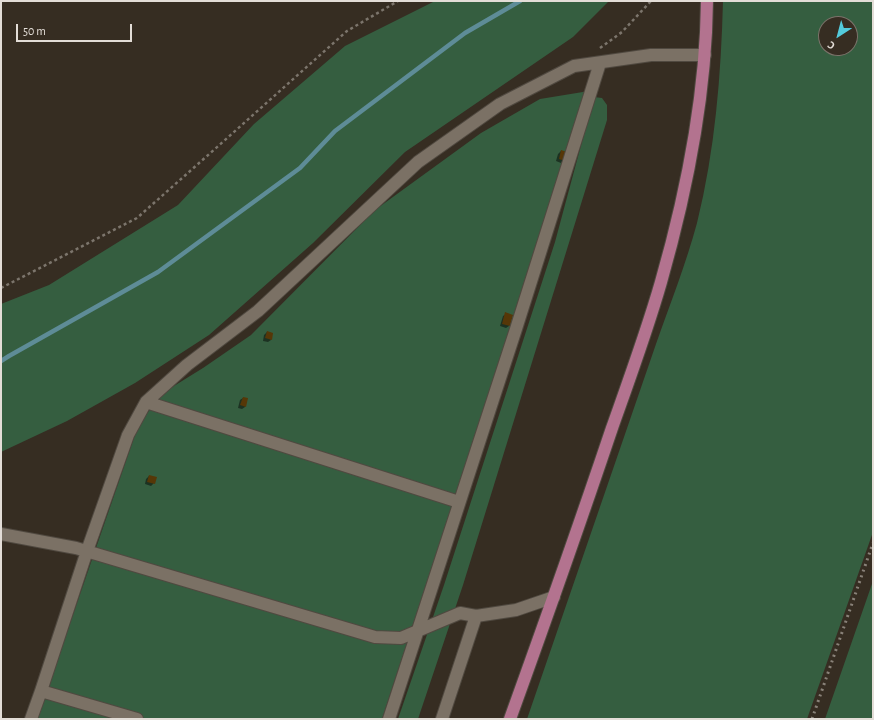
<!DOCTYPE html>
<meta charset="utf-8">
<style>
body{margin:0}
#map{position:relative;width:874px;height:720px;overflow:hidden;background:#362d22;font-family:"Alegreya Sans",sans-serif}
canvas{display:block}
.frame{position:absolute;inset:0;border:2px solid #e3ddd7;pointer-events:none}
.north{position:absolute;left:818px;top:16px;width:40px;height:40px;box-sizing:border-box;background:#362d22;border:1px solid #7b736a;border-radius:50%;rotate:216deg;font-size:11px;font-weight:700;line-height:16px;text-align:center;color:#e3ddd7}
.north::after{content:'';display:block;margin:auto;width:14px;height:18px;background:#53cbdc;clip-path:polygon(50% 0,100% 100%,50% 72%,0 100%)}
.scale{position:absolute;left:16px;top:24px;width:116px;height:18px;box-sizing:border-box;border:2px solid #e3ddd7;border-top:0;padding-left:5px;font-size:12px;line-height:14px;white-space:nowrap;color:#e3ddd7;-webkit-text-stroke:3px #362d22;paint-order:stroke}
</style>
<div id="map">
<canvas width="874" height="720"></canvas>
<div class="frame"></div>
<div class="north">С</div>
<div class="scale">50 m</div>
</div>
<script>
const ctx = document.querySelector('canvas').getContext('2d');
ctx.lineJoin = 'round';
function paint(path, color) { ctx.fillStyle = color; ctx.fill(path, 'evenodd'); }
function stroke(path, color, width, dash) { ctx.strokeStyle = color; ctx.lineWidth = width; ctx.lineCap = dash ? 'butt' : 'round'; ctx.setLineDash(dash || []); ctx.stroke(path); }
const green = new Path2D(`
 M 435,1 L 609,1 L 573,37 L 405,152 L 313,243 L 209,335 L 135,383 L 67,421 L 1,452 L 1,304 L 49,285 L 178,205 L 254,124 L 345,46 Z
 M 723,1 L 873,1 L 873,532 L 807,719 L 527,719 L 656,344 C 670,304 686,264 697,223 C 715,150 721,76 723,1 ZM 826,24 L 850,24 L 850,48 L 826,48 Z
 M 589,91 L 382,719 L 37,719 L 138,426 L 161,394 L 203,368 L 251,335 L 375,210 L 481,133 L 540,99 Z
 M 594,97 L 602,98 L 607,105 L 607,120 L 463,585 L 418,719 L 398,719 L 444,585 L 555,242 Z
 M 873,581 L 873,719 L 825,719 Z`);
const shadow = new Path2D(`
 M 561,151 L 564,160 L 561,163 L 556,161 L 558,154 Z
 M 506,314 L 509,326 L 506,328 L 500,326 L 503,316 Z
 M 267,332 L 271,340 L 268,342 L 263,341 L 264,335 Z
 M 243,398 L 247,399 L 245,407 L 242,409 L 238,408 L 240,400 Z
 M 149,476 L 154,483 L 151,486 L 145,484 L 146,479 Z`);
const stream = new Path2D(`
 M 1,361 L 9,356 L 158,272 L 300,168 L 335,131 L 465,33 L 520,1`);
const building = new Path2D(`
 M 561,150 L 567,152 L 565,161 L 559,159 Z
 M 505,312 L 513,315 L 510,326 L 502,324 Z
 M 267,331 L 273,333 L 272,340 L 265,338 Z
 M 243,397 L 248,398 L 246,407 L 240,405 Z
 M 149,475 L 157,477 L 155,484 L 147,482 Z`);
const path = new Path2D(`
 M 600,48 L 622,32 L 651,1
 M 1,288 L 137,218 L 207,156 L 347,31 L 398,1`);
const minor = new Path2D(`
 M 146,402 L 459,502
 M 1,534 L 76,548 L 375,637 L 401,638 L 460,613 L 476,616 L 516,610 L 554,597
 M 31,719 L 41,691
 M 137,719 L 41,691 L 87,551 L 128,435 L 146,402 L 187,365 L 258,311 L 418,162 L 500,104 L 574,66 L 651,55 L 705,55
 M 389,719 L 516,329 L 600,63
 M 442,719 L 476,616`);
const major = new Path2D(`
 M 510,719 C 545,622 579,526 612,428 C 629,380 647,331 661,282 C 687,191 706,96 707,1`);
const rail = new Path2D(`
 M 812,719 L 873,543`);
paint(green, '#355e40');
paint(shadow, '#0007');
stroke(stream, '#5e8c97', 4.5);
paint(building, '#563707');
stroke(minor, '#504940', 14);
stroke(major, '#504940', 14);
stroke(path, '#7c756c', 2.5, [3, 3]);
stroke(minor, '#7b7165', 12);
stroke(major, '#b3738f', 12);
stroke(rail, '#898279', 3, [2, 4]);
</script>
